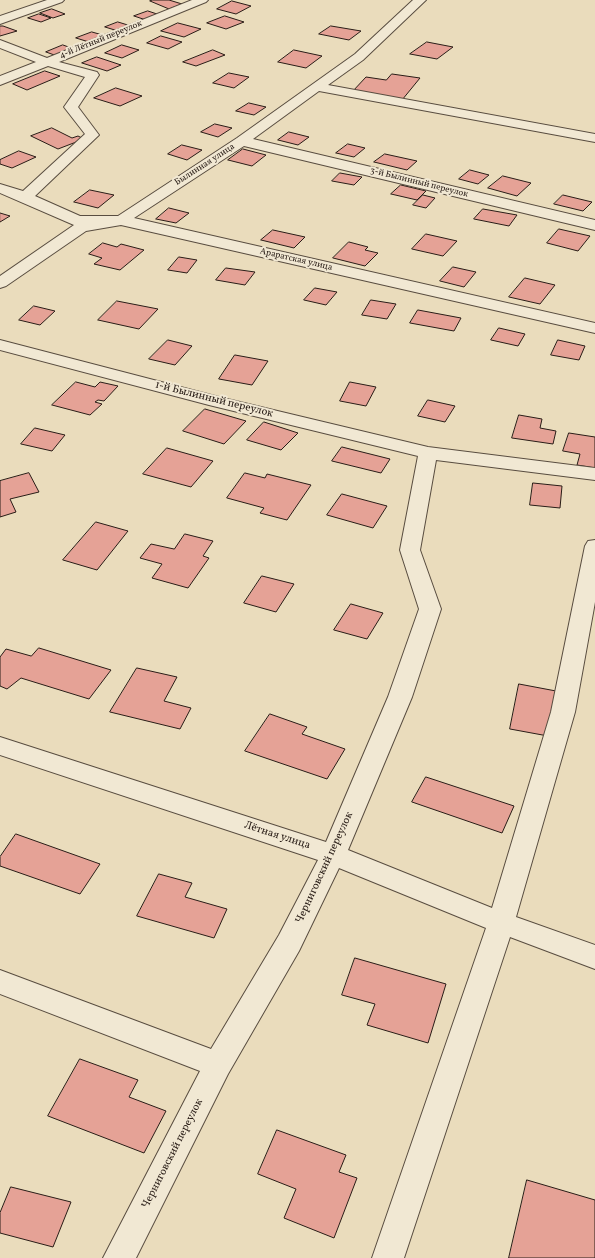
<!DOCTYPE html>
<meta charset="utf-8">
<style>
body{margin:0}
canvas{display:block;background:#eadcbc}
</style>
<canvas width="595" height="1258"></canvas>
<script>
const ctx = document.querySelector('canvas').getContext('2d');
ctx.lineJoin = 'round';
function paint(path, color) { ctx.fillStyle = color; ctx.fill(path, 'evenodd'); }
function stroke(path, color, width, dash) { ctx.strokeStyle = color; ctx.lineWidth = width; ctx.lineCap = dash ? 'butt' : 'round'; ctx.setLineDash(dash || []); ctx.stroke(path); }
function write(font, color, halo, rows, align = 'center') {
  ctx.font = font + ' Vollkorn,serif'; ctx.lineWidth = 4; ctx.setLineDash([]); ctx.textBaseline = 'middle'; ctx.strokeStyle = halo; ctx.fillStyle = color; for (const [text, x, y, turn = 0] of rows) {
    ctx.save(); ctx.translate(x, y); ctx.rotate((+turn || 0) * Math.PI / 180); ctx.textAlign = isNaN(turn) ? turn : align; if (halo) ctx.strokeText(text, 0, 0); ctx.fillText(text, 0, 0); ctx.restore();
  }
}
const building = new Path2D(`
 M 153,0 L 169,0 L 182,4 L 169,9 L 150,1 Z
 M 232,1 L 251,6 L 236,14 L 217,9 Z
 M 52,9 L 65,14 L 53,18 L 40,13 Z
 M 148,11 L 160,15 L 146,20 L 134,16 Z
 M 39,14 L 51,18 L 41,22 L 28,18 Z
 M 225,16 L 244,22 L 226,29 L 207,23 Z
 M 118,22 L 131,26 L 118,31 L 105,27 Z
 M 178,23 L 201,29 L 184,37 L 161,31 Z
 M 0,26 L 3,26 L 17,31 L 0,36 Z
 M 331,26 L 361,31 L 349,40 L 319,34 Z
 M 92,32 L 106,36 L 89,42 L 76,38 Z
 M 161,36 L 182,42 L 168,49 L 147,43 Z
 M 427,42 L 453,47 L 437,59 L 410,54 Z
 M 63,45 L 74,49 L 57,56 L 46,52 Z
 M 122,45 L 139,50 L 122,58 L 105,53 Z
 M 213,50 L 225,55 L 196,66 L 183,62 Z
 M 294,50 L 322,56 L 306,68 L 278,62 Z
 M 97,57 L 121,65 L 107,71 L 82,63 Z
 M 45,71 L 60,76 L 27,90 L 13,84 Z
 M 229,73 L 249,77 L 234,88 L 213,83 Z
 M 392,74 L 420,78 L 402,100 L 352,92 L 366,77 L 386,80 Z
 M 116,88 L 142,96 L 120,106 L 94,98 Z
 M 249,103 L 266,107 L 254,115 L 236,111 Z
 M 215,124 L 232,128 L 218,137 L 201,132 Z
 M 52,128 L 72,138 L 78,136 L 84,139 L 58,149 L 31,136 Z
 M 289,132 L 309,137 L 298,145 L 278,140 Z
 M 348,144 L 365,148 L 354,157 L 336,153 Z
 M 182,145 L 202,150 L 187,160 L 168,154 Z
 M 243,149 L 266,155 L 252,166 L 228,160 Z
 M 19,151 L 36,157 L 12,168 L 0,164 L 0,160 Z
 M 385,154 L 417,161 L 407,170 L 374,162 Z
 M 470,170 L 489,175 L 478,184 L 459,179 Z
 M 340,173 L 362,177 L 354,185 L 332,181 Z
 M 503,176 L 531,183 L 517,196 L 488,188 Z
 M 401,185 L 426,191 L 417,200 L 391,194 Z
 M 90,190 L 114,195 L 98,208 L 74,202 Z
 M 423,195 L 435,198 L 426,208 L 413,205 Z
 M 563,195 L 592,202 L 583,211 L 554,204 Z
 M 169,208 L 189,213 L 176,223 L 156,219 Z
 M 483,209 L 517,215 L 509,226 L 474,219 Z
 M 0,213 L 10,216 L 0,222 Z
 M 559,229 L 590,236 L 578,251 L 547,243 Z
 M 273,230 L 305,237 L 294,248 L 261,240 Z
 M 426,234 L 457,241 L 443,256 L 412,249 Z
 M 349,242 L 368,247 L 365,250 L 378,253 L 365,266 L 333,258 Z
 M 103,243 L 117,247 L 121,244 L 144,250 L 120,270 L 94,264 L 102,258 L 89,254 Z
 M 179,257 L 197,260 L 187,273 L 168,270 Z
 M 453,267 L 476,272 L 464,287 L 440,281 Z
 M 226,268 L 255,272 L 245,285 L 216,280 Z
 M 525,278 L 555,285 L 540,304 L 509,297 Z
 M 315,288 L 337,292 L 326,305 L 304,300 Z
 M 371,300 L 396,304 L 387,319 L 362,315 Z
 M 117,301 L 158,309 L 139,329 L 98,320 Z
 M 34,306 L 55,311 L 40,325 L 19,320 Z
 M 418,310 L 461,318 L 454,331 L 410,323 Z
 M 499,328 L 525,334 L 518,346 L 491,340 Z
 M 168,340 L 192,346 L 175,365 L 149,359 Z
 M 558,340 L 585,346 L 579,360 L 551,355 Z
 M 235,355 L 268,361 L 252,385 L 219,379 Z
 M 76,382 L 95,387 L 100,382 L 118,386 L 104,401 L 98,400 L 95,402 L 102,404 L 90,415 L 52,405 Z
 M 350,382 L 376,387 L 366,406 L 340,401 Z
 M 428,400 L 455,406 L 445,422 L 418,416 Z
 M 205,409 L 246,421 L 224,444 L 183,431 Z
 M 519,415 L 542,419 L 540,428 L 556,431 L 553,444 L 512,438 Z
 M 264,422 L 298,433 L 281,450 L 247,440 Z
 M 35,428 L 65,435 L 52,451 L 21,444 Z
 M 569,433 L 595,437 L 595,468 L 577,465 L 580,454 L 563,451 Z
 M 342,447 L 390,459 L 381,473 L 332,461 Z
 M 167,448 L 213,461 L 191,487 L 143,474 Z
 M 29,473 L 39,492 L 10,499 L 16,512 L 0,517 L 0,481 Z
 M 245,473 L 265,478 L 267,474 L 311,485 L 287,520 L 260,513 L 264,508 L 227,498 Z
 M 533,483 L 562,486 L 560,508 L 530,505 Z
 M 342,494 L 387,506 L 373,528 L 327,515 Z
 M 96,522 L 128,531 L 97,570 L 63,560 Z
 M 185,534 L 213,541 L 203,556 L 209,558 L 188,588 L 152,578 L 162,564 L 140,558 L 151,544 L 174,549 Z
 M 262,576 L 294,584 L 276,612 L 244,603 Z
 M 351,604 L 383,613 L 367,639 L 334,630 Z
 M 39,648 L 111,670 L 89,699 L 21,678 L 7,689 L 0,686 L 0,657 L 6,649 L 31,656 Z
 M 137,668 L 177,677 L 164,701 L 191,708 L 180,729 L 110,712 Z
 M 519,684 L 556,691 L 548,736 L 510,729 Z
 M 270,714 L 307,727 L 302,734 L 345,749 L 327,779 L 245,751 Z
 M 426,777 L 514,806 L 502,833 L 412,802 Z
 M 16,834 L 100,864 L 80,894 L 0,866 L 0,857 Z
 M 159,874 L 192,883 L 185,897 L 227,909 L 214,938 L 137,916 Z
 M 355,958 L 446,984 L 428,1043 L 367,1025 L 375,1004 L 342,995 Z
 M 80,1059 L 138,1080 L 129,1097 L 166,1111 L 144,1153 L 48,1116 Z
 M 277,1130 L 346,1155 L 339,1172 L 357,1178 L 334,1238 L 284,1218 L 296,1189 L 258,1174 Z
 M 527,1180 L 595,1200 L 595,1258 L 509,1258 Z
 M 11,1187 L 71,1202 L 53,1247 L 0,1233 L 0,1213 Z`);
const minor = new Path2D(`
 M 47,0 L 64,0 L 62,2 L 0,24 L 0,16 Z
 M 192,0 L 208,0 L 206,2 L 59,62 L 97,72 L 99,75 L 78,107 L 99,135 L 35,196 L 80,216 L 118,216 L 237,138 L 355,54 L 413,0 L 426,0 L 363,60 L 328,85 L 595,134 L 595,142 L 319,91 L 253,139 L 595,220 L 595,230 L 244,146 L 134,218 L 595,323 L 595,333 L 121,225 L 86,231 L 6,286 L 0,288 L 0,276 L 74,225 L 0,193 L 0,184 L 23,191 L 85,134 L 64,107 L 85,77 L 48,66 L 0,85 L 0,76 L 36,62 L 0,48 L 0,40 L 47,58 Z
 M 0,340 L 219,397 L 428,447 L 595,468 L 595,480 L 436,460 L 420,550 L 441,609 L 412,697 L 348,850 L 492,908 L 551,712 L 585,546 L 588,541 L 595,540 L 595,602 L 575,712 L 516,917 L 595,945 L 595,969 L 510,937 L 404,1258 L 372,1258 L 486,928 L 339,868 L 299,951 L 228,1074 L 136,1258 L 103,1258 L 200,1071 L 0,994 L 0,970 L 211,1049 L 279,935 L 318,860 L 0,755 L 0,737 L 326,842 L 388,697 L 419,609 L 400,550 L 418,456 L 209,405 L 0,350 Z`);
const farStreetnames = [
 ["4-й Лётный переулок",101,40,-22],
 ["Былинная улица",205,165,-33],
 ["3-й Былинный переулок",419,183,14],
 ["Араратская улица",296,260,13]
];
const streetNames = [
 ["1-й Былинный переулок",214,400,14],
 ["Лётная улица",277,836,18],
 ["Черниговский переулок",325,868,-65],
 ["Черниговский переулок",173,1154,-63]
];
paint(building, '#e5a296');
stroke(building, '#291d17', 1);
stroke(minor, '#594d40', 2);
paint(minor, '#f1e8d3');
write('9px', '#291d17', '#f1e8d3', farStreetnames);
write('11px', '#291d17', '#f1e8d3', streetNames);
</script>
